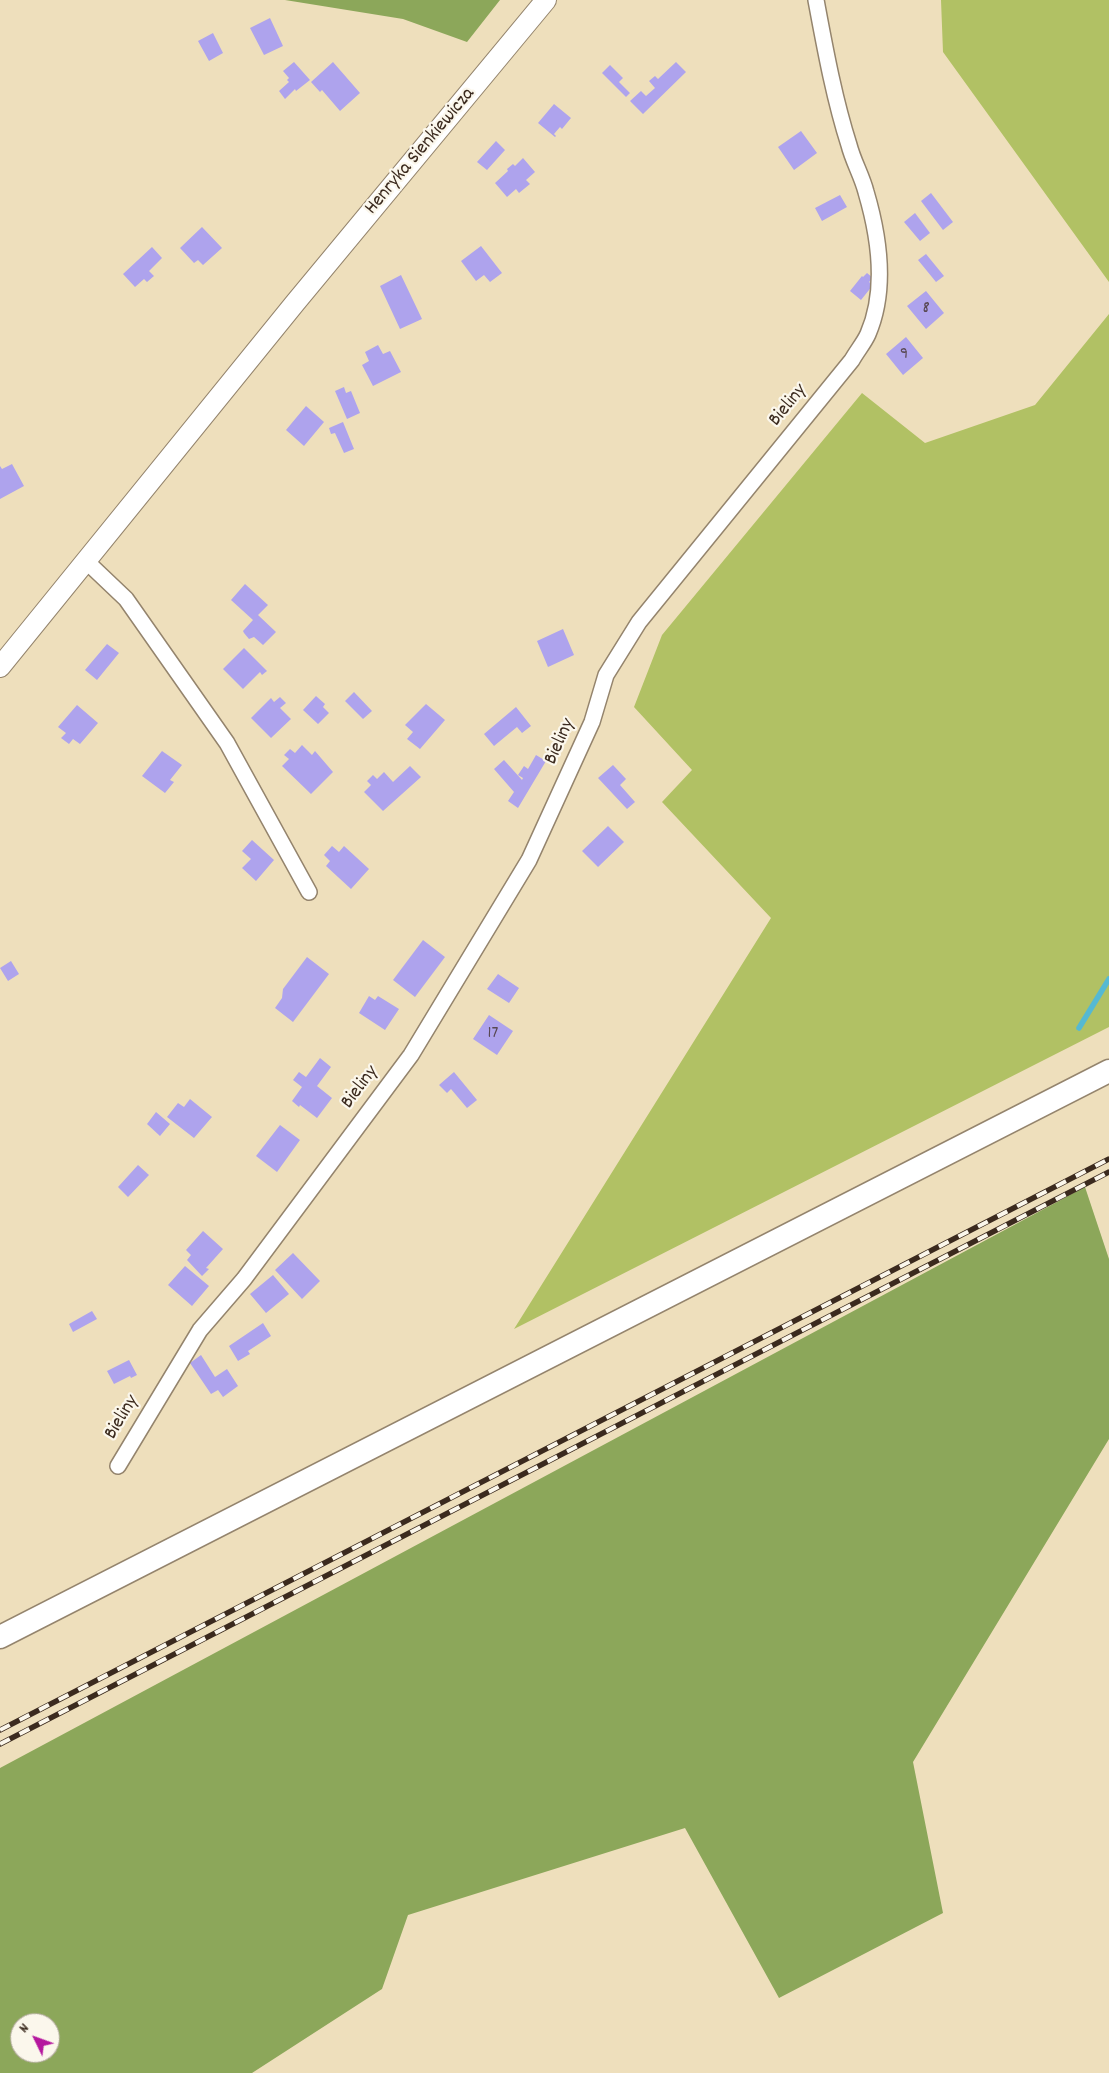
<!DOCTYPE html>
<style>
body{margin:0}
#map{position:relative;width:1109px;height:2073px;overflow:hidden;background:#eedfbc;font-family:Dekko,sans-serif}
canvas{display:block}
.north{position:absolute;left:10px;top:2013px;width:50px;height:50px;box-sizing:border-box;background:#fbf7ec;border:1px solid #aea59a;border-radius:50%;rotate:312deg;font-size:14px;font-weight:700;line-height:20px;text-align:center;color:#3b2a1e}
.north::after{content:'';display:block;margin:auto;width:18px;height:22px;background:#b5179e;clip-path:polygon(50% 0,100% 100%,50% 72%,0 100%)}
</style>
<div id="map">
<canvas width="1109" height="2073"></canvas>
<div class="north">N</div>
</div>
<script>
const ctx = document.querySelector('canvas').getContext('2d');
ctx.lineJoin = 'round';
function paint(path, color) { ctx.fillStyle = color; ctx.fill(path, 'evenodd'); }
function stroke(path, color, width, dash) { ctx.strokeStyle = color; ctx.lineWidth = width; ctx.lineCap = dash ? 'butt' : 'round'; ctx.setLineDash(dash || []); ctx.stroke(path); }
function write(font, color, halo, rows, align = 'center') {
  ctx.font = font + ' Dekko,sans-serif'; ctx.lineWidth = 4.5; ctx.setLineDash([]); ctx.textBaseline = 'middle'; ctx.strokeStyle = halo; ctx.fillStyle = color; for (const [text, x, y, turn = 0] of rows) {
    ctx.save(); ctx.translate(x, y); ctx.rotate((+turn || 0) * Math.PI / 180); ctx.textAlign = isNaN(turn) ? turn : align; if (halo) ctx.strokeText(text, 0, 0); ctx.fillText(text, 0, 0); ctx.restore();
  }
}
const green = new Path2D(`
 M 941,0 L 1109,0 L 1109,282 L 943,52 Z
 M 1109,314 L 1109,1027 L 514,1329 L 771,918 L 662,802 L 692,770 L 634,707 L 662,635 L 862,393 L 925,443 L 1035,405 Z`);
const forest = new Path2D(`
 M 285,0 L 500,0 L 467,42 L 403,19 Z
 M 1085,1187 L 1109,1259 L 1109,1439 L 913,1762 L 943,1913 L 779,1998 L 685,1828 L 408,1915 L 382,1989 L 252,2073 L 0,2073 L 0,1768 ZM 20,2023 L 50,2023 L 50,2053 L 20,2053 Z`);
const stream = new Path2D(`
 M 1079,1028 L 1109,979`);
const building = new Path2D(`
 M 270,18 L 283,46 L 264,55 L 250,28 Z
 M 213,33 L 223,53 L 209,61 L 198,41 Z
 M 294,62 L 310,80 L 296,91 L 295,89 L 285,99 L 279,91 L 289,82 L 287,80 L 289,78 L 283,71 Z
 M 333,62 L 360,93 L 340,111 L 322,90 L 320,92 L 311,82 Z
 M 676,62 L 686,72 L 643,114 L 630,101 L 641,91 L 646,96 L 655,88 L 649,81 L 655,76 L 658,79 Z
 M 610,65 L 623,78 L 619,82 L 630,93 L 626,97 L 602,73 Z
 M 554,104 L 571,118 L 562,129 L 560,127 L 554,134 L 556,136 L 555,137 L 538,123 Z
 M 801,131 L 817,153 L 794,170 L 778,147 Z
 M 496,141 L 505,150 L 487,170 L 477,162 Z
 M 523,158 L 535,172 L 526,180 L 530,184 L 519,193 L 516,189 L 507,197 L 495,183 L 508,171 L 507,169 L 513,164 L 515,166 Z
 M 931,193 L 953,222 L 943,230 L 921,201 Z
 M 840,195 L 847,207 L 822,221 L 815,208 Z
 M 915,213 L 930,233 L 920,241 L 904,222 Z
 M 202,227 L 222,248 L 203,265 L 198,260 L 194,263 L 180,248 Z
 M 481,246 L 502,273 L 490,282 L 484,275 L 476,281 L 461,261 Z
 M 152,247 L 162,258 L 149,271 L 154,276 L 147,282 L 144,279 L 135,287 L 123,274 Z
 M 926,254 L 944,276 L 936,282 L 918,260 Z
 M 867,273 L 873,278 L 869,282 L 873,285 L 861,300 L 850,291 L 862,276 L 863,277 Z
 M 401,275 L 422,319 L 400,329 L 380,286 Z
 M 926,291 L 944,313 L 926,329 L 907,306 Z
 M 906,337 L 923,358 L 903,375 L 886,354 Z
 M 378,345 L 383,354 L 390,351 L 401,372 L 373,386 L 362,365 L 369,361 L 365,352 Z
 M 344,387 L 346,393 L 351,391 L 360,413 L 347,419 L 335,391 Z
 M 306,406 L 324,422 L 304,446 L 286,430 Z
 M 343,422 L 354,449 L 344,453 L 335,433 L 331,434 L 329,428 Z
 M 12,464 L 24,486 L 0,499 L 0,466 L 2,469 Z
 M 245,584 L 268,605 L 258,615 L 276,632 L 263,645 L 254,637 L 249,639 L 244,633 L 243,631 L 253,620 L 231,600 Z
 M 563,629 L 574,655 L 548,667 L 537,641 Z
 M 107,644 L 119,653 L 97,680 L 85,670 Z
 M 244,648 L 267,671 L 262,675 L 260,672 L 243,689 L 223,669 Z
 M 354,692 L 372,711 L 363,719 L 345,701 Z
 M 316,696 L 325,704 L 323,707 L 329,713 L 318,724 L 303,710 Z
 M 280,697 L 286,703 L 280,708 L 291,719 L 271,738 L 251,718 L 271,698 L 274,702 Z
 M 426,704 L 445,720 L 420,749 L 407,739 L 413,732 L 405,725 Z
 M 77,705 L 98,723 L 80,744 L 73,739 L 69,744 L 61,738 L 66,733 L 58,727 Z
 M 516,707 L 531,726 L 522,733 L 517,727 L 494,746 L 484,734 Z
 M 302,745 L 312,755 L 315,751 L 333,772 L 311,794 L 282,766 L 289,759 L 284,755 L 290,749 L 295,753 Z
 M 162,751 L 182,765 L 170,780 L 174,782 L 165,793 L 142,776 Z
 M 536,755 L 546,761 L 518,808 L 508,801 L 514,792 L 494,769 L 504,760 L 522,780 L 523,778 L 518,775 L 524,766 L 528,769 Z
 M 613,765 L 626,779 L 620,785 L 635,802 L 627,809 L 598,778 Z
 M 410,766 L 421,777 L 383,811 L 364,792 L 371,785 L 367,781 L 373,775 L 377,779 L 384,772 L 393,782 Z
 M 608,826 L 624,842 L 598,867 L 582,851 Z
 M 252,840 L 274,860 L 256,881 L 242,868 L 251,859 L 242,851 Z
 M 332,846 L 339,852 L 344,846 L 369,869 L 351,889 L 326,866 L 330,861 L 324,855 Z
 M 423,940 L 445,957 L 415,997 L 393,980 Z
 M 307,957 L 329,974 L 293,1022 L 275,1008 L 282,998 L 283,989 Z
 M 11,961 L 19,974 L 8,981 L 0,968 Z
 M 498,974 L 519,988 L 509,1003 L 487,989 Z
 M 369,996 L 375,1000 L 378,996 L 399,1009 L 385,1030 L 359,1013 Z
 M 489,1015 L 513,1031 L 497,1055 L 473,1039 Z
 M 320,1058 L 331,1067 L 317,1086 L 332,1098 L 317,1118 L 300,1105 L 299,1107 L 292,1101 L 302,1087 L 293,1080 L 299,1072 L 306,1077 Z
 M 454,1072 L 477,1100 L 467,1108 L 451,1089 L 447,1093 L 439,1085 Z
 M 190,1099 L 212,1117 L 194,1138 L 167,1117 L 178,1103 L 184,1107 Z
 M 156,1112 L 170,1124 L 160,1136 L 147,1124 Z
 M 280,1125 L 300,1140 L 277,1172 L 256,1156 Z
 M 138,1165 L 149,1175 L 128,1197 L 118,1187 Z
 M 203,1231 L 223,1249 L 206,1268 L 209,1269 L 202,1276 L 187,1260 L 191,1255 L 186,1250 Z
 M 293,1253 L 320,1281 L 302,1299 L 275,1270 Z
 M 185,1266 L 209,1286 L 192,1306 L 168,1285 Z
 M 273,1275 L 289,1294 L 266,1313 L 250,1294 Z
 M 92,1311 L 97,1319 L 73,1332 L 69,1324 Z
 M 263,1323 L 271,1336 L 248,1351 L 250,1354 L 238,1361 L 229,1346 Z
 M 201,1355 L 215,1377 L 227,1369 L 238,1386 L 223,1397 L 218,1390 L 211,1394 L 190,1363 Z
 M 129,1360 L 137,1375 L 131,1378 L 130,1376 L 114,1384 L 107,1371 Z`);
const street = new Path2D(`
 M 86,561 L 126,599 L 227,743 L 309,892
 M 118,1466 L 200,1330 L 244,1279 L 411,1055 L 529,860 L 592,722 L 606,675 L 639,622 L 852,360 C 857,351 864,343 868,334 C 887,290 879,236 866,192 C 862,176 853,161 849,145 C 834,98 825,48 816,0`);
const secondary = new Path2D(`
 M 0,667 L 295,303 L 546,0`);
const primary = new Path2D(`
 M 0,1637 L 1109,1071`);
const rail = new Path2D(`
 M 0,1730 L 1109,1159
 M 0,1744 L 1109,1172`);
const numberNames = [
 ["8",926,310],
 ["9",904,356],
 ["17",493,1035]
];
const streetNames = [
 ["Henryka Sienkiewicza",421,152,-50],
 ["Bieliny",789,406,-51],
 ["Bieliny",561,742,-66],
 ["Bieliny",361,1088,-53],
 ["Bieliny",123,1418,-59]
];
paint(green, '#b1c164');
paint(forest, '#8ca75a');
stroke(stream, '#55b9d3', 5.5);
paint(building, '#aea3ed');
stroke(street, '#94846d', 18);
stroke(secondary, '#94846d', 22);
stroke(primary, '#94846d', 25);
stroke(street, '#fff', 15);
stroke(secondary, '#fff', 20);
stroke(primary, '#fff', 22);
stroke(rail, '#3b2a1e', 5.5);
stroke(rail, '#fbf7ec', 4, [11]);
write('18px', '#584852', null, numberNames);
write('20px', '#3b2a1e', '#fbf7ec', streetNames);
</script>
